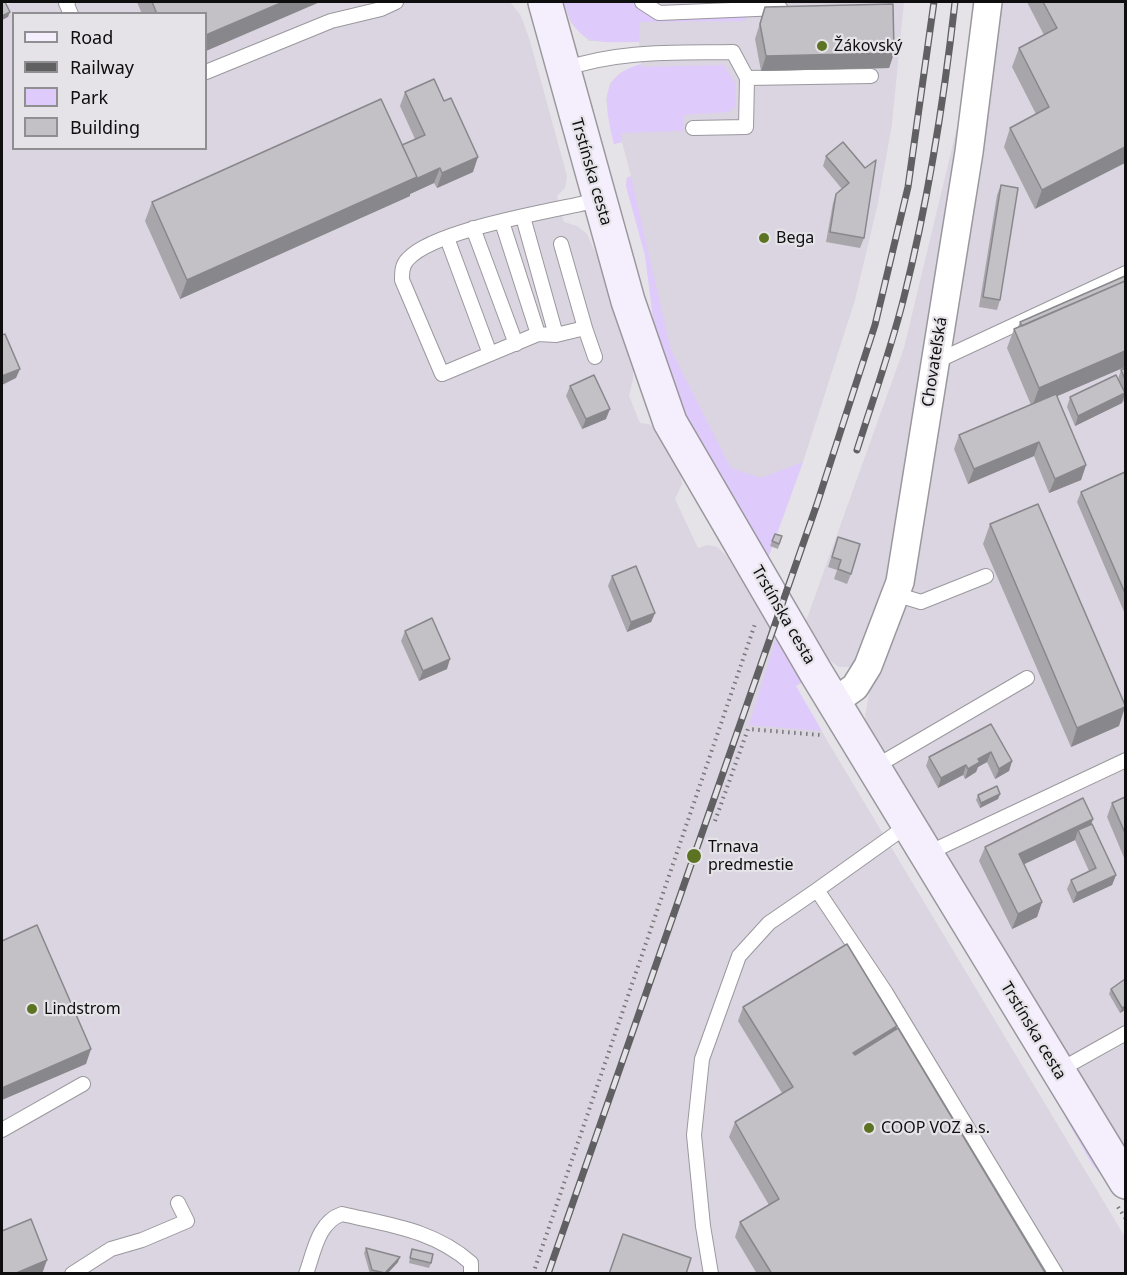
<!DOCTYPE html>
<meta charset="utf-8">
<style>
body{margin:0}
#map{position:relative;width:1127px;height:1275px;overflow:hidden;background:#e5e3e8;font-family:"Noto Sans",sans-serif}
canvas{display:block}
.frame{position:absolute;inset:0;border:3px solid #0e0e0f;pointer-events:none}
.legend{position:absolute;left:12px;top:12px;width:195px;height:138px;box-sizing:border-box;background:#e5e3e8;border:2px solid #8f8e91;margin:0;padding:8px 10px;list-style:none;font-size:18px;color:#0e0e0f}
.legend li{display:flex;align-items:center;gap:12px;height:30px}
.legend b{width:30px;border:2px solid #8f8e91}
</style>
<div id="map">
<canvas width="1127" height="1275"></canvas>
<div class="frame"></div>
<ul class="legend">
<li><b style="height:8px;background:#f5effd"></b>Road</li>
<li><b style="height:8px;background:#605f61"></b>Railway</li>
<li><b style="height:16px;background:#dfcafc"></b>Park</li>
<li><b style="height:16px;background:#c3c1c6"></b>Building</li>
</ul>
</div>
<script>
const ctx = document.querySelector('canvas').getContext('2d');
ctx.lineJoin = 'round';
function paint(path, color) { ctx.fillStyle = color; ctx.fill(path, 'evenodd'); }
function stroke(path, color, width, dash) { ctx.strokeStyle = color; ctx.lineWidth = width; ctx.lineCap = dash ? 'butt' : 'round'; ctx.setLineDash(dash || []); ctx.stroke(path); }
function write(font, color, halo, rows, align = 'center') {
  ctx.font = font + ' "Noto Sans",sans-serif'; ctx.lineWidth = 4.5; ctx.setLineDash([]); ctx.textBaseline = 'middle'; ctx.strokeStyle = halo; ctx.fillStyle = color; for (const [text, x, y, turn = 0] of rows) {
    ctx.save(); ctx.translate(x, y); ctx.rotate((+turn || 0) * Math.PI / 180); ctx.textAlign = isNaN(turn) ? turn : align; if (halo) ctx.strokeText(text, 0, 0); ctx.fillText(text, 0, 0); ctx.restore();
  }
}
const built = new Path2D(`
 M 2,2 L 7,5 L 15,2 L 511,3 L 521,16 L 530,41 L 567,176 L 565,188 L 557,196 L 564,222 L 577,226 L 587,234 L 598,258 L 633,361 L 633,379 L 629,396 L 640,423 L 649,424 L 658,430 L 680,469 L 682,484 L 675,499 L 698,548 L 707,545 L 717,547 L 726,555 L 780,641 L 795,687 L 1125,1237 L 1125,1273 L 2,1274 ZM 14,14 L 206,14 L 206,148 L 14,148 Z
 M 564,2 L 904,2 L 892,124 L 878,203 L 855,300 L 803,462 L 767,561 L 655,333 L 645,255 L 626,186 L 627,177 L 631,176 L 622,142 L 614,144 L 606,99 L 610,83 L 620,73 L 641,64 L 639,42 L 589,41 L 570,22 Z
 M 978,2 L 1125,2 L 1125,1159 L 867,734 L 865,716 L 871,683 L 852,667 L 839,667 L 829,660 L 806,621 L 904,348 L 974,56 Z`);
const green = new Path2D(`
 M 564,2 L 636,2 L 646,11 L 746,14 L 746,21 L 640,22 L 639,42 C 598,42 577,48 564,2 Z
 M 641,64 L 641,67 L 724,65 L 736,84 L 736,106 L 729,112 L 684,115 L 683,131 L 622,133 L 622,142 L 614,144 C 606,108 596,76 641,64 Z
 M 627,177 L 631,177 L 671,350 L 731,468 L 761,478 L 803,462 L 767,561 L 693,433 L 674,389 L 655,333 L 645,255 L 626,186 Z
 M 776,639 L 803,675 L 803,682 L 796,686 L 822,731 L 749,725 Z
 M 1068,1115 L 1114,1191 L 1092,1164 L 1065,1117 Z`);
const path = new Path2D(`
 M 715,821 L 748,729 L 821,735
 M 1118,1207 L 1126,1219
 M 533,1274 L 755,624`);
const lane = new Path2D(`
 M 68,2 L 66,3 L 71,14
 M 642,2 L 659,13 L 780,8
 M 564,69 C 621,50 673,53 733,52 L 747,78 L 746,127 L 693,128
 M 206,72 L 331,21 L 381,9 L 396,2
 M 747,78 L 871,76
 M 523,217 L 556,335 L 538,334
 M 502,222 L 538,334 L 442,374 L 402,280 C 402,272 402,265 408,259 C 435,229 557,210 599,200
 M 473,228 L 516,344
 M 447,238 L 490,354
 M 585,328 L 595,357
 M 556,335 L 585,328 L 561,244
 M 935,362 L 1126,273
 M 895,594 L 921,602 L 986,576
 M 873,768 L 1027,678
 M 908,825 L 817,890 L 886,993 L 1056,1274
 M 926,854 L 1126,760
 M 1058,1071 L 1126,1033
 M 2,1130 L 83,1084
 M 72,1274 L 111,1249 L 142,1240 L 187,1221 L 178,1203
 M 306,1274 C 314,1252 318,1222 342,1214 C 389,1225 434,1230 471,1263 L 471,1274
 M 711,1274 L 703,1226 L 694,1135 L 702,1059 L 739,956 L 769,923 L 817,890`);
const street = new Path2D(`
 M 834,702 L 855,687 L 868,666 L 900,582 L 969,152 L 988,2`);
const secondary = new Path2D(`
 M 545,2 L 628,301 L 670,422 L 815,671 L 1126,1182`);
const rail = new Path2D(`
 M 857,450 C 873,399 891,349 904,297 C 928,201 944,100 955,2
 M 548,1274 L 817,504 L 875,325 L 908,187 L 934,2`);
const wall = new Path2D(`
 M 137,2 L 320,2 L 206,14 L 142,14 Z
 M 1027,2 L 1125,2 L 1035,209 L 1004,147 L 1010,128 L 1036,114 L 1012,67 L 1019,48 L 1044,35 Z
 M 765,7 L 894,53 L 889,68 L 761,71 L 755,39 Z
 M 405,92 L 473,172 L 437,188 L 434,183 L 410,194 L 410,196 L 180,299 L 145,221 L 152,202 L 402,145 L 415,139 L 400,106 Z
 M 843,142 L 864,238 L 860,248 L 826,242 L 833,203 L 836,194 L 842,189 L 823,166 L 826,156 Z
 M 1001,185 L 1000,300 L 997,310 L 979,307 L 997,195 Z
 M 1125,276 L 1125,367 L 1057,396 L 1086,465 L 1081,480 L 1049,493 L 1034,456 L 968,484 L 954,449 L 959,435 L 1031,405 L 1007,348 L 1014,329 L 1018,327 L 1020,322 Z
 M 1125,368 L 1125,405 L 1123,400 L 1122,403 L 1075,426 L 1067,407 L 1070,397 L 1118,379 L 1121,370 Z
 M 570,386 L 606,419 L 582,429 L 566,396 Z
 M 1125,472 L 1125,614 L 1077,502 L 1081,492 Z
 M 990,524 L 1119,726 L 1071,747 L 983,544 Z
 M 775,534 L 782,536 L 778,549 L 770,546 Z
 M 838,537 L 851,574 L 847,584 L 834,579 L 837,570 L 828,567 Z
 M 612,576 L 655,613 L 651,622 L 627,632 L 608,586 Z
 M 405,631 L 447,669 L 419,681 L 401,641 Z
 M 991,724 L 1012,761 L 1009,771 L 995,779 L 987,762 L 978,767 L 976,772 L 965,779 L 963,775 L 938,788 L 926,766 L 929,757 Z
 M 1000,794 L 998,799 L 980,808 L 976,800 L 978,795 Z
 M 1125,797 L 1125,860 L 1107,817 L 1112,803 Z
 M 1092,824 L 1116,875 L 1112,885 L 1073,903 L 1067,889 L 1071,880 L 1089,871 L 1075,840 L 1024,864 L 1042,902 L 1037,917 L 1012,929 L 979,861 L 985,847 Z
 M 1111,989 L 1125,1010 L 1120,1013 L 1109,994 Z
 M 743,1007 L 896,1030 L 1046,1274 L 757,1274 L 735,1237 L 740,1222 L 769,1205 L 729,1137 L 735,1122 L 782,1093 L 738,1021 Z
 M 366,1248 L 398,1262 L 387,1274 L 370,1274 L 364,1253 Z
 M 412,1249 L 431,1263 L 429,1268 L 409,1263 Z`);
const shadedWall = new Path2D(`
 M 283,2 L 320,2 L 206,51 L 206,35 Z
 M 10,12 L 8,17 L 2,20 L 2,16 Z
 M 894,53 L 889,68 L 761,71 L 766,56 Z
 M 1125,147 L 1125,163 L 1035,209 L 1042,190 Z
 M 478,157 L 473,172 L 437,188 L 442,173 Z
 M 440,168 L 434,183 L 410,194 L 410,196 L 180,299 L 187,280 L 417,177 Z
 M 1125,351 L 1125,367 L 1032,407 L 1039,388 Z
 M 20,369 L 16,378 L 2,385 L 2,376 Z
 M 1125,393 L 1122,403 L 1075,426 L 1078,416 Z
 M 610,409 L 606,419 L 582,429 L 586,419 Z
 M 1039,442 L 1034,456 L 968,484 L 974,469 Z
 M 1086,465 L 1081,480 L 1049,493 L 1055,479 Z
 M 655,613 L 651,622 L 627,632 L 631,622 Z
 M 450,659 L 447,669 L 419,681 L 423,671 Z
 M 1125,707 L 1119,726 L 1071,747 L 1077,728 Z
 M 991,752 L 987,762 L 978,767 L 976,772 L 965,779 L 968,769 L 978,759 Z
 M 1012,761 L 1009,771 L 995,779 L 999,769 Z
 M 966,765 L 963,775 L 938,788 L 941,778 Z
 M 1000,794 L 998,799 L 980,808 L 981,803 Z
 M 1093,819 L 1088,834 L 1078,830 L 1075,840 L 1014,869 L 1019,854 Z
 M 1116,875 L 1112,885 L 1073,903 L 1077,893 Z
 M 1042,902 L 1037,917 L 1012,929 L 1018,914 Z
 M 1125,1006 L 1125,1010 L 1120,1013 L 1122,1008 Z
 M 897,1026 L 891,1041 L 848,1068 L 853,1053 Z
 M 91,1049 L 86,1064 L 2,1100 L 2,1088 Z
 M 400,1257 L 398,1262 L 387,1274 L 384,1274 Z
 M 47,1260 L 42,1274 L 14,1274 Z`);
const building = new Path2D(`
 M 2,2 L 5,2 L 10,12 L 2,16 Z
 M 152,2 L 283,2 L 206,35 L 206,14 L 157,14 Z
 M 1043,2 L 1125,2 L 1125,147 L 1042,190 L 1010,128 L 1049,107 L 1019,48 L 1057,28 Z
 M 893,4 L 894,53 L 766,56 L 760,24 L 765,7 Z
 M 434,79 L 444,101 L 451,98 L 478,157 L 442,173 L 440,168 L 416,179 L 417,177 L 402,145 L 425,135 L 405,92 Z
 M 381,99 L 417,177 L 187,280 L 152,202 Z
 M 843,142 L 865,168 L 876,160 L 864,238 L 830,232 L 836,194 L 849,183 L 826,156 Z
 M 1001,185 L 1018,188 L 1000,300 L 983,297 Z
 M 1125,276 L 1125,281 L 1022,326 L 1020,322 Z
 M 1125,281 L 1125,351 L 1039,388 L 1014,329 Z
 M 5,334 L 20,369 L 2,376 L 2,335 Z
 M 1125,368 L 1125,379 L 1121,370 Z
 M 594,375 L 610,409 L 586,419 L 570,386 Z
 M 1116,375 L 1125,393 L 1078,416 L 1070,397 Z
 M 1056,394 L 1086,465 L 1055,479 L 1039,442 L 974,469 L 959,435 Z
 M 1125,472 L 1125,593 L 1081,492 Z
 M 1038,504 L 1125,705 L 1125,707 L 1077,728 L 990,524 Z
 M 775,534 L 782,536 L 779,544 L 772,541 Z
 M 838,537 L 860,544 L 851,574 L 838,569 L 841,560 L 832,557 Z
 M 636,566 L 655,613 L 631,622 L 612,576 Z
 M 432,618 L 450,659 L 423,671 L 405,631 Z
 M 991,724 L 1012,761 L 999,769 L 991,752 L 978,759 L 980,762 L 968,769 L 966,765 L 941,778 L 929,757 Z
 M 997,786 L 1000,794 L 981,803 L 978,795 Z
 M 1125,797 L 1125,833 L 1112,803 Z
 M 1083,798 L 1093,819 L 1019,854 L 1042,902 L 1018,914 L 985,847 Z
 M 1092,824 L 1116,875 L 1077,893 L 1071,880 L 1096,868 L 1078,830 Z
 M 37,925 L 91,1049 L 2,1088 L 2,941 Z
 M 847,944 L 897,1026 L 853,1053 L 855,1055 L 898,1028 L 1046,1274 L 772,1274 L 740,1222 L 779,1199 L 735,1122 L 793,1087 L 743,1007 Z
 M 1125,979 L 1125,1006 L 1122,1008 L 1111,989 Z
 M 31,1219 L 47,1260 L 14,1274 L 2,1274 L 2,1231 Z
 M 623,1234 L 691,1258 L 686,1274 L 609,1274 Z
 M 366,1248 L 400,1257 L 385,1273 L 372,1270 Z
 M 412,1249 L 433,1254 L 431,1263 L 410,1258 Z`);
const markers = [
 [822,46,6,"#5d7324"],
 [764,238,6,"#5d7324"],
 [694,856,8,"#5d7324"],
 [32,1009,6,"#5d7324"],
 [869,1128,6,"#5d7324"]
];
const poiNames = [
 ["Žákovský",834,46],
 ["Bega",776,238],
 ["Trnava",708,847],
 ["predmestie",708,865],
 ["Lindstrom",44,1009],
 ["COOP VOZ a.s.",881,1128]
];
const streetNames = [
 ["Trstínska cesta",591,172,74],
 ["Chovateľská",935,362,-81],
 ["Trstínska cesta",783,615,60],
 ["Trstínska cesta",1033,1031,59]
];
paint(built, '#dad5e1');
paint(green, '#dfcafc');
stroke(lane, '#9a989d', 16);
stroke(street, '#9a989d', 30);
stroke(secondary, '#9a989d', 36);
stroke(path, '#777679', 4, [1.5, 4.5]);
stroke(lane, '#fff', 14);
stroke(street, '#fff', 27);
stroke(secondary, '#f5effd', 33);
stroke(rail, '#605f61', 7);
stroke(rail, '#e5e3e8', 4.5, [14]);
paint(wall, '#a8a6aa');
paint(shadedWall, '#88878b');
paint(building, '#c3c1c6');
stroke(building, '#88878b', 1.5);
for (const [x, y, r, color] of markers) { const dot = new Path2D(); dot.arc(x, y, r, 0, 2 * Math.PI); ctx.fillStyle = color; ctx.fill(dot); stroke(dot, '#e5e3e8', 2); }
write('16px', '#0e0e0f', '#e5e3e8', poiNames, 'left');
write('16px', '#0e0e0f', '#e5e3e8', streetNames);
</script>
